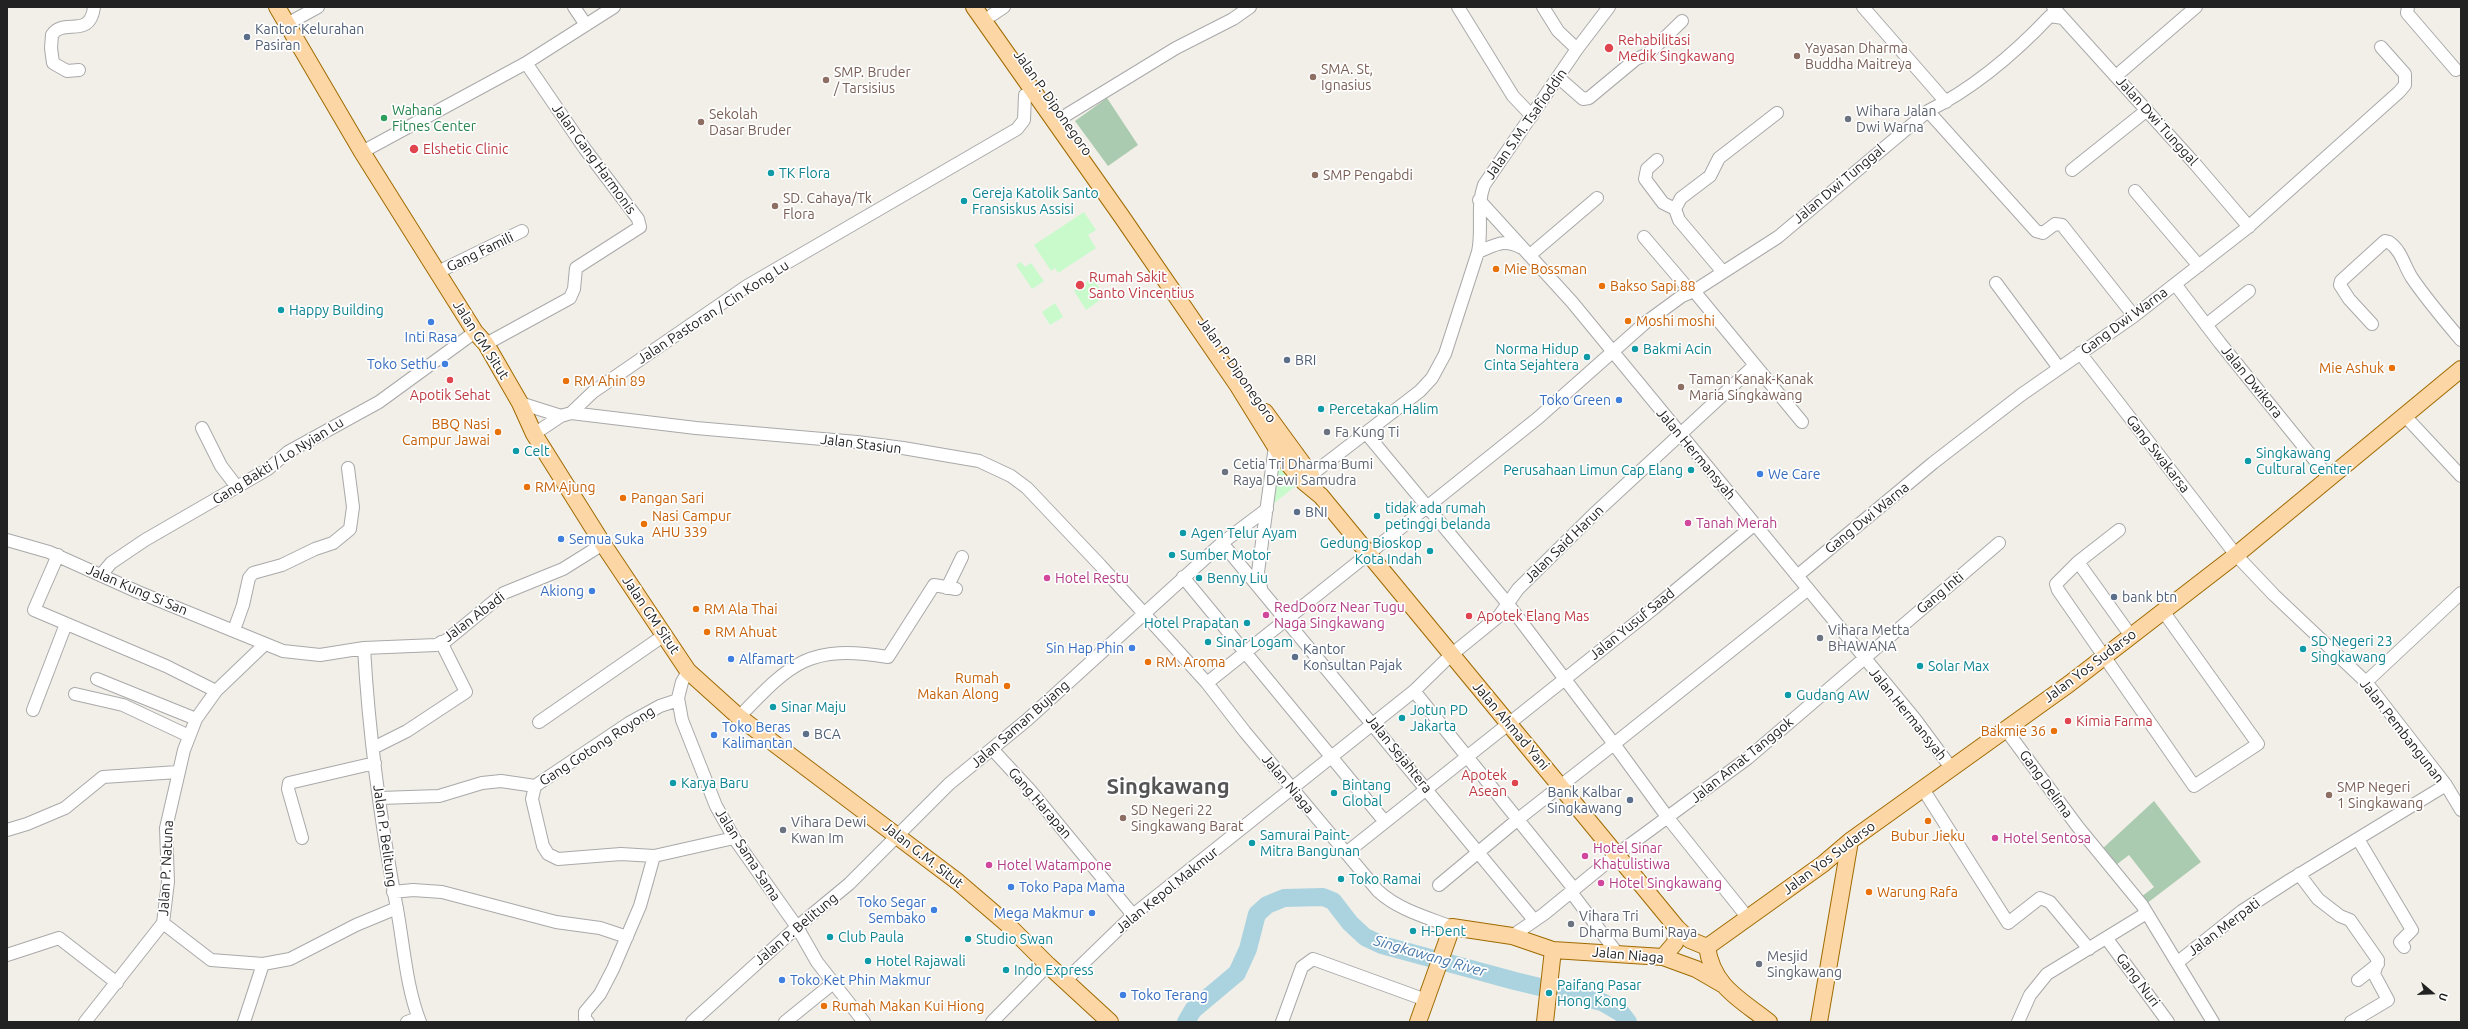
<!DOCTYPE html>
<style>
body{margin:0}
#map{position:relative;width:2468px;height:1029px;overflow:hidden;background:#f2efe9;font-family:Ubuntu,sans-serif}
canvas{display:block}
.frame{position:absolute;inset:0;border:8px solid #222;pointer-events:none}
.north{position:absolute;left:2412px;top:973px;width:40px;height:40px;-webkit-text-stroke:3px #fff;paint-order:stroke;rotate:109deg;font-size:11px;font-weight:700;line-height:16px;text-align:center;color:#222}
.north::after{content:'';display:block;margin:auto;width:14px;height:18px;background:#222;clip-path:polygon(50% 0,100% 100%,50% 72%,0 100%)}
</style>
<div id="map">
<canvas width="2468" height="1029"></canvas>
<div class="frame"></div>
<div class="north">U</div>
</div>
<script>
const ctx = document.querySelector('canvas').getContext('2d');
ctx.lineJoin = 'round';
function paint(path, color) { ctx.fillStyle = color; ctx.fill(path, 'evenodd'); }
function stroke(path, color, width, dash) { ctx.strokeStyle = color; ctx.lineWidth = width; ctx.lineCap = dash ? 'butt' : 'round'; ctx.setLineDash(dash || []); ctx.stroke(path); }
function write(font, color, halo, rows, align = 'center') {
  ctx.font = font + ' Ubuntu,sans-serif'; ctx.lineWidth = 3.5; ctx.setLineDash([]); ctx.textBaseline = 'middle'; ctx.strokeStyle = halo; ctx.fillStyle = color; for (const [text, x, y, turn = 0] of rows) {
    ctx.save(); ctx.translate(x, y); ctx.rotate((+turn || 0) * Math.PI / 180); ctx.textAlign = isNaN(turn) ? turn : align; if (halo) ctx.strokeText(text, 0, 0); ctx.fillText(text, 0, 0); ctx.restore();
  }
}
const cemetery = new Path2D(`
 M 1107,98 L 1138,145 L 1108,166 L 1075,121 Z
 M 2154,801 L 2201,862 L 2146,904 L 2141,897 L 2154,887 L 2129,855 L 2116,865 L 2101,850 Z`);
const park = new Path2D(`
 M 1084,212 L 1096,230 L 1088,235 L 1096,248 L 1058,273 L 1055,268 L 1051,271 L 1034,245 Z
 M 1021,262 L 1025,267 L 1031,263 L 1044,281 L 1032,289 L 1016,265 Z
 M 1092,278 L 1101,290 L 1096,294 L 1100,300 L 1086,310 L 1074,291 Z
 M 1055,303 L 1063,317 L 1050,325 L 1042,312 Z
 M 1277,466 L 1280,466 L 1299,483 L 1272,505 Z`);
const river = new Path2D(`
 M 1186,1022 L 1193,1010 L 1237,973 L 1248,949 L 1257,914 L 1267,905 L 1284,898 L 1323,897 L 1333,901 L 1350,923 L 1365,937 L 1382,945 L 1515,981 L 1602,1002 L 1621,1013 L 1628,1022`);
const minor = new Path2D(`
 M 574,7 L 586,25
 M 1458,7 L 1513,96 L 1532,116
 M 1543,7 L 1558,31 L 1577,49
 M 1863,7 L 1946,102
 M 2053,7 L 2196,165 L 2249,227
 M 2408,7 L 2407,13 L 2456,70
 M 992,15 L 1004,7
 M 287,24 L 318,7
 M 79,70 L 67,71 L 53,63 L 51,48 L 52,35 C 63,17 90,40 94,7
 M 2116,76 L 2196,7
 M 1559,78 L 1583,99 L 1589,98 L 1636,59 L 1648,54 L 1682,21
 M 1928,111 L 2036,231 L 2043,233 L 2055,224 L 2062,225 L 2134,316
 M 1063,117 L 1176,48 L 1233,19 L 1250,7
 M 362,152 L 526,63 L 614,7
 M 1657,160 L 1647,169 L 1645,179 L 1663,203 L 1675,209
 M 2072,170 L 2147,110
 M 2135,191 L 2199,266
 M 1479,200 L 1572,302 L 1915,719 L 1952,769
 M 1644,237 L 1691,292
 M 1478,252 C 1496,245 1503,238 1522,248
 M 1530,255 L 1597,198
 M 438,272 L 522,231
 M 1723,272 L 1679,220 L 1675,209 L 1681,198 L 1710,176 L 1719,158 L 1777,113
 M 1996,283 L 2059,368
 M 2175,284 L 2220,343 L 2330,479
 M 1694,291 L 1802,422
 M 2372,324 L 2349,299 L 2340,285 L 2341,281 L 2385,241 L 2389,242 C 2402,251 2404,266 2412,278 C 2427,300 2444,320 2461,340
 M 2206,325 L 2249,291
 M 486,344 L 570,298 L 574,289 L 576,268 L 640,227 L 638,219 L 585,149 L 526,63
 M 2080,353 L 2236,555 L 2274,595 L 2366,682 L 2446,785 L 2461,810
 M 520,403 L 561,416 L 571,413 L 696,428 L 857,442 L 903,448 L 979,461 L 1011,476 L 1027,488 L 1100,565 L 1207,683 L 1245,732 L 1378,891 C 1399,910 1426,917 1452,927
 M 571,413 L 593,392 L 747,286 L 1017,129 L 1024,120 L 1025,95
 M 2405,416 L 2461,476
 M 202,428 L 221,466 L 237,487
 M 1366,433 L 1508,604 L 1614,744 L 1807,590
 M 534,434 L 561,416
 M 1311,475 L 1420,391 L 1432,378 L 1445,354 L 1478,252 C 1483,229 1476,207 1484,185 L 1577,49 L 1609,7
 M 2119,530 L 2078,562 L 2056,584 L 2058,590 L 2194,786 L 2258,744 L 2163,611
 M 7,540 L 49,552 L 138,592 L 283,651 L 320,655 L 364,648 L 436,645 L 447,640 L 504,593 L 563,569 L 603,544
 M 1222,543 L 1534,920
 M 58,555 L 34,610 L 166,666 L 216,691
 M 2078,562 L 2131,636
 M 101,575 L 111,563 L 145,540 L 268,469 L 288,452 L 379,402 L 475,332
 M 1797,576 L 1933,463 L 2021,395 L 2134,316 L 2247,228 L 2399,92 L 2405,85 L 2405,74 L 2381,47
 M 1183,577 L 1385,822
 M 947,588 L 962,557
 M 1261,588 L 1258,572 L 1275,446
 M 234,630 L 243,605 L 249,578 L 253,573 L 282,565 L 315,549 L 333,543 L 350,529 L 353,507 L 348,468
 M 364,648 C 369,736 381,824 397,909 C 404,947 406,986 420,1022
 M 688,671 L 682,682 L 678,698 L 682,720 L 716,806 L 734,838 L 797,927 L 817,962 L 864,1022
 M 97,679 L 196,719
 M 2366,682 L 2461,593
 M 1207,683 L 1538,418 L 1645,323 L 1682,296 L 1694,291 L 1778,237 L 1928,111 C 1974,88 2015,53 2050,16 L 2063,18
 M 1414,691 L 1574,889
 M 75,694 L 123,705 L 189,736
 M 678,700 L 660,706 L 629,723 L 535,786 L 532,799 L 543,846 L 548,854 L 558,859 L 621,854 L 654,856 L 734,838
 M 33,710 L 66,624
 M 739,717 C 792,662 809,644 888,657 L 934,585 L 956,589
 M 539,722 L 663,636
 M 2006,730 L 2078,827 L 2142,905 L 2213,1022
 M 373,748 L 407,731 L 466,692 L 441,642
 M 992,749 L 1030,790 L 1133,915
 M 1923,789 L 2008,923 L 2040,898 L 2050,902 L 2089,949
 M 380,798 L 439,796 L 482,783 L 501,781 L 535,786
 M 7,830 L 27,824 L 65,808 L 103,777 L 178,772
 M 302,838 L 288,789 L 289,783 L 375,763
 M 2358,839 L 2412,930 L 2400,942 L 2404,947
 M 1346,853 L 1653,609 L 1755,524
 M 2299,874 L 2318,899 L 2340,916 L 2350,920 L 2378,960 L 2374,974 L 2388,1000 L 2351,1022
 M 1439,885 L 1517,820 L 1614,744 L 1668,818 L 1748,918
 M 393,892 L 413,890 L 442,892 L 556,922 L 600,928 L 627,937
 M 1571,892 L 1617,953
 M 163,923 L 211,960 L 263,964
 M 1512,936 L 1544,914 L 1616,855 L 1748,758 L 1999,543
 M 2107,939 L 2168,1022
 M 7,955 L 59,938 L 117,983
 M 2178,962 L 2242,911 L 2290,880 L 2446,785
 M 2358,980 L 2378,964
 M 1065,981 L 1133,915 L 1414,691 L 1451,655 L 1499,616 L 1518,589 L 1593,515 L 1755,365
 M 85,1022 L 163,923 L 168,882 L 166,828 L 184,750 L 196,719 L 216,691 L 264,645
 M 244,1022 L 263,964 L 290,959 L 356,925 L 397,908
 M 407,1022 L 418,1018
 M 588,1022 L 585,1019 L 585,1012 L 600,994 L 613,969 L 640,906 L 654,856
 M 692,1022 L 797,927 L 849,884 L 949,784 L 1027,720 L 1222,543 L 1267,509
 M 785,1022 L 832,984
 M 992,1022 L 1048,965
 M 1282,1022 L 1302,967 L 1313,959 L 1426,1000
 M 2018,1022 L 2030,995 L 2047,974 L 2145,914`);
const major = new Path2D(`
 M 277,7 L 362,152 L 475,332 L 486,344 L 520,403 L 534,434 L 603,544 L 688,671 L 739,717 L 958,882 L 1007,924 L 1048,965 L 1110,1022
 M 974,7 L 1122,217 L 1238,386 L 1282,457 L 1304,482 L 1321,496 L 1677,928 L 1690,940 L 1707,947
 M 1265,412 L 1311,475
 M 1707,947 L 1823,864 L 1850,841 L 2069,684 L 2236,555 L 2461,369
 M 1707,947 C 1713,987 1740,999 1769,1022
 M 1663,957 L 1675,943 L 1677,928
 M 1418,1022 L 1452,927 L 1512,936 L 1553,950 L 1663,957 L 1696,969 L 1722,984
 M 1545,1022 L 1553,950
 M 1819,1022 L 1850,841`);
const markers = [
 [247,37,4,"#5c6f8a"],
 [1609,48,5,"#e0444e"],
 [1797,56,4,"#8d6e63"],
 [1313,77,4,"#8d6e63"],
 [826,80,4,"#8d6e63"],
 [384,118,4,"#2e9e5b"],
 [1848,119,4,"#6b7280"],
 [701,122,4,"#8d6e63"],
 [414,149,5,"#e0444e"],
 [771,173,4,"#0f9aa8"],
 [1315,175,4,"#8d6e63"],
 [964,201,4,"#0f9aa8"],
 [775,206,4,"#8d6e63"],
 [1496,269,4,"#e8710a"],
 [1080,285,5,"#e0444e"],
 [1602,286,4,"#e8710a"],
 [281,310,4,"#0f9aa8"],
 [1628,321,4,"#e8710a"],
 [431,322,4,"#3f7fe0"],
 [1635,349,4,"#0f9aa8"],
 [1587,357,4,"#0f9aa8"],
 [1287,360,4,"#5c6f8a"],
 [445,364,4,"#3f7fe0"],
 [2392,368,4,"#e8710a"],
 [450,380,4,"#e0444e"],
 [566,381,4,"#e8710a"],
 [1681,387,4,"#8d6e63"],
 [1619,400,4,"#3f7fe0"],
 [1321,409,4,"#0f9aa8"],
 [498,432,4,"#e8710a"],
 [1327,432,4,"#6b7280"],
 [516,451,4,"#0f9aa8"],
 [2248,461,4,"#0f9aa8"],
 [1691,470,4,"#0f9aa8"],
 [1225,472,4,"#6b7280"],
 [1760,474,4,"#3f7fe0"],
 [527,487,4,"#e8710a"],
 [623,498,4,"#e8710a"],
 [1297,512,4,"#5c6f8a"],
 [1377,516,4,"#0f9aa8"],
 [1688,523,4,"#d1479c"],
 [644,524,4,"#e8710a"],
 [1183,533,4,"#0f9aa8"],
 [561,539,4,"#3f7fe0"],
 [1430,551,4,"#0f9aa8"],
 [1172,555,4,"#0f9aa8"],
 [1047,578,4,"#d1479c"],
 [1199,578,4,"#0f9aa8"],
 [592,591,4,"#3f7fe0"],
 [2114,597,4,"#5c6f8a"],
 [696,609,4,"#e8710a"],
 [1266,615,4,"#d1479c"],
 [1469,616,4,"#e0444e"],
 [1247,623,4,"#0f9aa8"],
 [707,632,4,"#e8710a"],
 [1820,638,4,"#6b7280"],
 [1208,642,4,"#0f9aa8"],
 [1132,648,4,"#3f7fe0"],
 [2303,649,4,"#0f9aa8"],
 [1295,657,4,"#5c6f8a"],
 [731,659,4,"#3f7fe0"],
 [1148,662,4,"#e8710a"],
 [1920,666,4,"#0f9aa8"],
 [1007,686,4,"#e8710a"],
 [1788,695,4,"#0f9aa8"],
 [773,707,4,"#0f9aa8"],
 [1402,718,4,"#0f9aa8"],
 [2068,721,4,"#e0444e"],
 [2054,731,4,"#e8710a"],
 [806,734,4,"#5c6f8a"],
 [714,735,4,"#3f7fe0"],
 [673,783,4,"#0f9aa8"],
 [1515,783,4,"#e0444e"],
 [1334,793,4,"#0f9aa8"],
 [2329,795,4,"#8d6e63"],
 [1630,800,4,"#5c6f8a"],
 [1123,818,4,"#8d6e63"],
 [1928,821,4,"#e8710a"],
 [783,830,4,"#6b7280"],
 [1995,838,4,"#d1479c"],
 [1252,843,4,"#0f9aa8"],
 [1585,856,4,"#d1479c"],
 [989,865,4,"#d1479c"],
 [1341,879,4,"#0f9aa8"],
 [1601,883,4,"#d1479c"],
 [1011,887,4,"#3f7fe0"],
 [1869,892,4,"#e8710a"],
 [934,910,4,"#3f7fe0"],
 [1092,913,4,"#3f7fe0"],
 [1571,924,4,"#6b7280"],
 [1413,931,4,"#0f9aa8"],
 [830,937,4,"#0f9aa8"],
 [968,939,4,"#0f9aa8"],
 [868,961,4,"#0f9aa8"],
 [1759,964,4,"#6b7280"],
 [1006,970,4,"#0f9aa8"],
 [782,980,4,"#3f7fe0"],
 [1549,993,4,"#0f9aa8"],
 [1123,995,4,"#3f7fe0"],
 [824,1006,4,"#e8710a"]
];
const serviceNames = [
 ["Kantor Kelurahan",255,29],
 ["Pasiran",255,45],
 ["BRI",1295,360],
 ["BNI",1305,512],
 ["bank btn",2122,597],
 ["Kantor",1303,649],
 ["Konsultan Pajak",1303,665],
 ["BCA",814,734],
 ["Bank Kalbar",1622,792,"right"],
 ["Singkawang",1622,808,"right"]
];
const healthNames = [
 ["Rehabilitasi",1618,40],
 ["Medik Singkawang",1618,56],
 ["Elshetic Clinic",423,149],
 ["Rumah Sakit",1089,277],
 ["Santo Vincentius",1089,293],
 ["Apotik Sehat",450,395,"center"],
 ["Apotek Elang Mas",1477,616],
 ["Kimia Farma",2076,721],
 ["Apotek",1507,775,"right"],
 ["Asean",1507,791,"right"]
];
const educationNames = [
 ["Yayasan Dharma",1805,48],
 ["Buddha Maitreya",1805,64],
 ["SMA. St,",1321,69],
 ["Ignasius",1321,85],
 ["SMP. Bruder",834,72],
 ["/ Tarsisius",834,88],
 ["Sekolah",709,114],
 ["Dasar Bruder",709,130],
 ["SMP Pengabdi",1323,175],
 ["SD. Cahaya/Tk",783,198],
 ["Flora",783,214],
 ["Taman Kanak-Kanak",1689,379],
 ["Maria Singkawang",1689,395],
 ["SMP Negeri",2337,787],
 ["1 Singkawang",2337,803],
 ["SD Negeri 22",1131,810],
 ["Singkawang Barat",1131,826]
];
const streetNames = [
 ["Jalan P. Diponegoro",1053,103,55],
 ["Jalan Dwi Tunggal",2157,121,48],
 ["Jalan S.M. Tsafioddin",1526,124,-55],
 ["Jalan Gang Harmonis",594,159,54],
 ["Jalan Dwi Tunggal",1839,184,-40],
 ["Gang Famili",480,252,-26],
 ["Jalan Pastoran / Cin Kong Lu",713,312,-33],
 ["Gang Dwi Warna",2124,321,-36],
 ["Jalan GM Situt",481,340,57],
 ["Jalan P. Diponegoro",1237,370,55],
 ["Jalan Dwikora",2252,382,51],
 ["Jalan Stasiun",861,444,7],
 ["Jalan Hermansyah",1696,454,50],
 ["Gang Swakarsa",2158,454,52],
 ["Gang Bakti / Lo Nyian Lu",278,461,-32],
 ["Gang Dwi Warna",1867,518,-39],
 ["Jalan Said Harun",1564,544,-44],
 ["Jalan Kung Si San",137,590,23],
 ["Gang Inti",1940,593,-40],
 ["Jalan GM Situt",651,615,56],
 ["Jalan Abadi",474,617,-37],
 ["Jalan Yusuf Saad",1632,624,-39],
 ["Jalan Yos Sudarso",2090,666,-37],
 ["Jalan Hermansyah",1908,714,51],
 ["Jalan Saman Bujang",1020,724,-41],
 ["Jalan Ahmad Yani",1511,726,50],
 ["Jalan Pembangunan",2402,731,52],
 ["Gang Gotong Royong",597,746,-33],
 ["Jalan Sejahtera",1399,754,51],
 ["Jalan Amat Tanggok",1742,760,-39],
 ["Jalan Niaga",1288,784,50],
 ["Gang Delima",2046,784,54],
 ["Gang Harapan",1040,803,49],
 ["Jalan P. Belitung",385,836,82],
 ["Jalan Sama Sama",748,855,57],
 ["Jalan G.M. Situt",923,855,38],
 ["Jalan Yos Sudarso",1829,858,-37],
 ["Jalan P. Natuna",166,868,-87],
 ["Jalan Kepol Makmur",1167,890,-39],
 ["Jalan Merpati",2224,927,-37],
 ["Jalan P. Belitung",796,929,-40],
 ["Jalan Niaga",1628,955,5],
 ["Gang Nuri",2138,980,53]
];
const leisureNames = [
 ["Wahana",392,110],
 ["Fitnes Center",392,126]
];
const worshipNames = [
 ["Wihara Jalan",1856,111],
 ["Dwi Warna",1856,127],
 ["Fa Kung Ti",1335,432],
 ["Cetia Tri Dharma Bumi",1233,464],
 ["Raya Dewi Samudra",1233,480],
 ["Vihara Metta",1828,630],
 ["BHAWANA",1828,646],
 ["Vihara Dewi",791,822],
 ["Kwan Im",791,838],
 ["Vihara Tri",1579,916],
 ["Dharma Bumi Raya",1579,932],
 ["Mesjid",1767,956],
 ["Singkawang",1767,972]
];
const cultureNames = [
 ["TK Flora",779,173],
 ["Gereja Katolik Santo",972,193],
 ["Fransiskus Assisi",972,209],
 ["Happy Building",289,310],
 ["Norma Hidup",1579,349,"right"],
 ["Cinta Sejahtera",1579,365,"right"],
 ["Bakmi Acin",1643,349],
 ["Percetakan Halim",1329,409],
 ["Celt",524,451],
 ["Singkawang",2256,453],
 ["Cultural Center",2256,469],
 ["Perusahaan Limun Cap Elang",1683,470,"right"],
 ["tidak ada rumah",1385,508],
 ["petinggi belanda",1385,524],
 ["Agen Telur Ayam",1191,533],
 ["Gedung Bioskop",1422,543,"right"],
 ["Kota Indah",1422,559,"right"],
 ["Sumber Motor",1180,555],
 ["Benny Liu",1207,578],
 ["Hotel Prapatan",1239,623,"right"],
 ["SD Negeri 23",2311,641],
 ["Singkawang",2311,657],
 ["Sinar Logam",1216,642],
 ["Solar Max",1928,666],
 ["Gudang AW",1796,695],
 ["Sinar Maju",781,707],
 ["Jotun PD",1410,710],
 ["Jakarta",1410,726],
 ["Karya Baru",681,783],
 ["Bintang",1342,785],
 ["Global",1342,801],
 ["Samurai Paint-",1260,835],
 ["Mitra Bangunan",1260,851],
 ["Toko Ramai",1349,879],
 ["H-Dent",1421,931],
 ["Club Paula",838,937],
 ["Studio Swan",976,939],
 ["Hotel Rajawali",876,961],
 ["Indo Express",1014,970],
 ["Paifang Pasar",1557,985],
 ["Hong Kong",1557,1001]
];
const foodNames = [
 ["Mie Bossman",1504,269],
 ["Bakso Sapi 88",1610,286],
 ["Moshi moshi",1636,321],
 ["Mie Ashuk",2384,368,"right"],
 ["RM Ahin 89",574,381],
 ["BBQ Nasi",490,424,"right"],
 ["Campur Jawai",490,440,"right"],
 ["RM Ajung",535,487],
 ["Pangan Sari",631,498],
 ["Nasi Campur",652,516],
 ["AHU 339",652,532],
 ["RM Ala Thai",704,609],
 ["RM Ahuat",715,632],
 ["RM. Aroma",1156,662],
 ["Rumah",999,678,"right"],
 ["Makan Along",999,694,"right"],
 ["Bakmie 36",2046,731,"right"],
 ["Bubur Jieku",1928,836,"center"],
 ["Warung Rafa",1877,892],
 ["Rumah Makan Kui Hiong",832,1006]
];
const shopNames = [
 ["Inti Rasa",431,337,"center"],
 ["Toko Sethu",437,364,"right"],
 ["Toko Green",1611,400,"right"],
 ["We Care",1768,474],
 ["Semua Suka",569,539],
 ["Akiong",584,591,"right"],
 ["Sin Hap Phin",1124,648,"right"],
 ["Alfamart",739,659],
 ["Toko Beras",722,727],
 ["Kalimantan",722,743],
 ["Toko Papa Mama",1019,887],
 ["Toko Segar",926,902,"right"],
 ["Sembako",926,918,"right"],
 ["Mega Makmur",1084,913,"right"],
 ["Toko Ket Phin Makmur",790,980],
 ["Toko Terang",1131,995]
];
const hotelNames = [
 ["Tanah Merah",1696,523],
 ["Hotel Restu",1055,578],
 ["RedDoorz Near Tugu",1274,607],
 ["Naga Singkawang",1274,623],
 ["Hotel Sentosa",2003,838],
 ["Hotel Sinar",1593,848],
 ["Khatulistiwa",1593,864],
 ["Hotel Watampone",997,865],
 ["Hotel Singkawang",1609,883]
];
const waterNames = [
 ["Singkawang River",1430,956,16]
];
const townNames = [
 ["Singkawang",1168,787]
];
paint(cemetery, '#aacbaf');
paint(park, '#c8facc');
stroke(river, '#aad3df', 18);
stroke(minor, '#a9a9a9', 14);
stroke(major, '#a06b00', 18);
stroke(minor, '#fff', 12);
stroke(major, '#fcd6a4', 16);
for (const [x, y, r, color] of markers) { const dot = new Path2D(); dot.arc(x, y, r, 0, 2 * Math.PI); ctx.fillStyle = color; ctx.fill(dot); stroke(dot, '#fff', 1.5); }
write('14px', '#4e5e75', '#fff', serviceNames, 'left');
write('14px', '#be3a42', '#fff', healthNames, 'left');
write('14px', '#785e54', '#fff', educationNames, 'left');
write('14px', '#222', '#fff', streetNames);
write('14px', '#27864d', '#fff', leisureNames, 'left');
write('14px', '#5b616d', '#fff', worshipNames, 'left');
write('14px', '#0d838f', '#fff', cultureNames, 'left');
write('14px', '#c56008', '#fff', foodNames, 'left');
write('14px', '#366cbe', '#fff', shopNames, 'left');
write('14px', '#b23c85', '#fff', hotelNames, 'left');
write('italic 15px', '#4a7aab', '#fff', waterNames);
write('bold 22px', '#555', '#fff', townNames);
</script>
